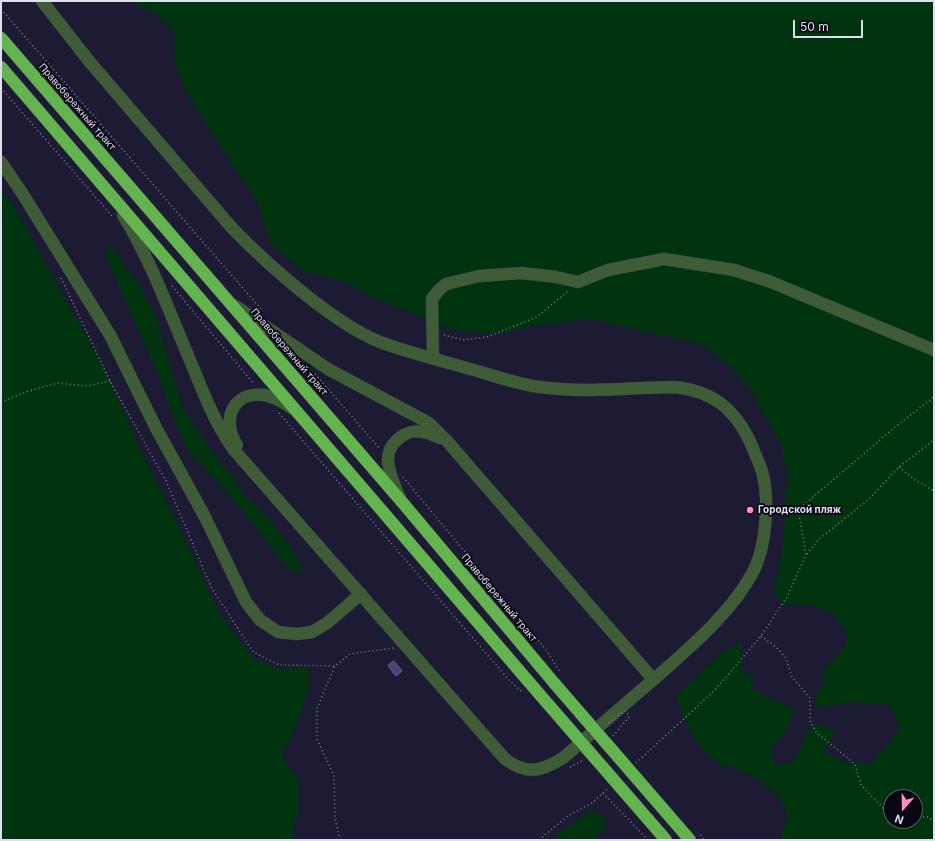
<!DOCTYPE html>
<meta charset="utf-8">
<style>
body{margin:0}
#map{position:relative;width:935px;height:841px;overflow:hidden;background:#1d1b33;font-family:Inter,sans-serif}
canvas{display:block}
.frame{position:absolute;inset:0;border:2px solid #dfdff0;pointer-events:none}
.north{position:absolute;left:883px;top:789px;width:40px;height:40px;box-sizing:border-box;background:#080711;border:1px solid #5e5d6a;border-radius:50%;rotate:200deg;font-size:11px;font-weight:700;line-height:16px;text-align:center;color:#dfdff0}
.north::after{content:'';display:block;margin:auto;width:14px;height:18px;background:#fd8ec0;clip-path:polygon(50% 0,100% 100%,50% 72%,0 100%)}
.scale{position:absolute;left:793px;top:20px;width:70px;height:18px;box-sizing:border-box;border:2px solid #dfdff0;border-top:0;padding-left:5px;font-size:12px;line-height:14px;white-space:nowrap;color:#dfdff0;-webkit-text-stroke:3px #080711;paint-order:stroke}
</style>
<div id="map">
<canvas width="935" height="841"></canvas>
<div class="frame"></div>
<div class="north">N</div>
<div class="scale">50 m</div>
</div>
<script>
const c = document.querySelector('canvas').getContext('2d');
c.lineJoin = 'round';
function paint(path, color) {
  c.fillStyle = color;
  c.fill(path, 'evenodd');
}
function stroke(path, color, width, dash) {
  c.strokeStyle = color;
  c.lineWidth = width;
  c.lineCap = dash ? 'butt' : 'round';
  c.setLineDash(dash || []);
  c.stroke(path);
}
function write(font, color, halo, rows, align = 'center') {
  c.font = font + ' Inter,sans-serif';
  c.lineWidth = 3.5;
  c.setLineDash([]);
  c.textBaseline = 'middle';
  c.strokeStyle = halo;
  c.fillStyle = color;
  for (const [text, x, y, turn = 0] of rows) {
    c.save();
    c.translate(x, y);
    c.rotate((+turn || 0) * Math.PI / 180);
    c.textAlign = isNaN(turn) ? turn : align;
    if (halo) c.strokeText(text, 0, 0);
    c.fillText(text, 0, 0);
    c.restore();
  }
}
const green = new Path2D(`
 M 128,1 L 934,1 L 934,840 L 781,840 L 782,832 L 788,817 C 785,810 782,800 777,795 C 766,783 749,774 735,768 C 731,765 725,767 721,764 C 697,750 683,722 676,696 L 723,652 L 742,641 L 742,676 L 752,672 L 753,690 L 795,710 L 788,728 L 771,749 L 775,766 L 792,762 L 804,742 L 810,727 L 824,725 L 835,735 L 823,749 L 843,763 L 870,764 L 887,747 L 901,726 L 889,705 L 845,702 L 830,707 L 814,706 L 816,692 L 825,683 L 824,670 L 846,645 L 848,636 L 833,613 L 813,605 L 782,603 L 774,594 L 781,561 L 785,521 L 785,493 L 789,477 L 780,443 L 754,396 L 733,368 L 699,343 L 590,319 L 533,326 L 498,334 L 455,330 L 372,297 L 346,282 L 302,271 L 270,243 L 257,200 L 233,166 L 188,95 L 175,63 L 175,33 L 157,15 ZM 891,797 L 915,797 L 915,821 L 891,821 Z
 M 1,189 L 12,203 L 103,367 L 142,453 L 182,534 L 220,615 L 255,660 L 283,670 L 309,666 L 308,692 L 299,720 L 281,757 L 297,776 L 299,807 L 293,829 L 294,840 L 1,840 Z
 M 108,246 L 113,247 L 131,276 L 142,287 L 145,298 L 154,311 L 182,407 L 212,452 L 233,478 L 242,493 L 265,515 L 287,542 L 303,569 L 300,573 L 290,569 L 282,562 L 244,512 L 187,449 L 178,430 L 158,374 L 109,263 L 107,252 Z
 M 593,810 L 605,818 L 603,831 L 590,840 L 551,840 L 561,831 Z`);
const building = new Path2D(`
 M 394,661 L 402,671 L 396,676 L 388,666 Z`);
const path = new Path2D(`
 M 1,9 L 261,309
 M 1,88 L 112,216
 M 61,278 L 110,381 L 167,483 L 211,587 L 253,652 L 279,665 L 335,666
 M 172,286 L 254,384
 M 444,335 L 463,340 L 487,337 L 537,317 L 568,291
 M 315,374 L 379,448
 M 1,402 L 29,391 L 58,383 L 87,386 L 110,381
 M 279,413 L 509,680 L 522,692
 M 899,467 L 915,480 L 934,491
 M 403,477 L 546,650 L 560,672
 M 777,510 L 798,510
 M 807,554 L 819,539 L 868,500 L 899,467 L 934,440
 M 761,636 L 776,647 L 786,658 L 792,677 L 810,698 L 810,721 L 816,732 L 855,764 L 861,785 L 883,808 L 891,812
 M 613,736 L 630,716
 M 636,763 L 714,691 L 761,636 L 787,597 L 806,555 L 798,510 L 895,427 L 934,397
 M 570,767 L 582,761
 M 603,793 L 648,840
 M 915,816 L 928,817 L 934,822
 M 340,840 L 335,818 L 334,776 L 317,739 L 317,708 L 335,666 L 350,654 L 394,648
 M 539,840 L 569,815 L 592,803 L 608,788`);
const minor = new Path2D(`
 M 42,1 L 89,61 L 232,228 C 268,265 333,323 380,342 C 409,353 440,360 470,369 C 493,375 516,384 540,387 C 583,393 629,388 673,387 C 711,390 735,408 751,444 C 755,454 760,464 763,475 C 769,501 766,546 754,570 C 732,613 688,649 652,681 C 622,706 593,732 563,758 C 540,772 527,775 505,759 L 234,450 C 215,423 204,395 192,365 C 170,314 152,262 123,215
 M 1,162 L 22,193 L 110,335 L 156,428 L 205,517 L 246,602 L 260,620 L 278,632 L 297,634 L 312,632 L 327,623 L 361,594
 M 234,305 L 328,369 L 429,423 L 447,441 L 653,679
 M 433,358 L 432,299 L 439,290 L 446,284 L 479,276 L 522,273 L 556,277 L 578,282 L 608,270 L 664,259 L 734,270 L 771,282 L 934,350
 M 237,445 C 221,421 232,391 264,395 C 275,397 284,402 293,409
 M 401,501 C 396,488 388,473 388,459 C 388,453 391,446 395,442 C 409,427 423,430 440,438`);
const highway = new Path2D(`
 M 1,38 L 402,502 L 555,684
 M 1,67 L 541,696`);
const pathBridge = new Path2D(`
 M 605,725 L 625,711 L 630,716
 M 700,835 L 704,840`);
const highwayBridge = new Path2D(`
 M 555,684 L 690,840
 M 541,696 L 666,840`);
const markers = [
 [750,510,4,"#fd8ec0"]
];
const streetNames = [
 ["Правобережный тракт",77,107,49],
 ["Правобережный тракт",289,352,49],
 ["Правобережный тракт",499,598,50]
];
const poiNames = [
 ["Городской пляж",758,510]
];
paint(green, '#00340f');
paint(building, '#48437f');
stroke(building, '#63627f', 1);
stroke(minor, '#38364d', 13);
stroke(highway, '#38364d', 13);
stroke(path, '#838297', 1.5, [1, 3]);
stroke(minor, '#3e5d36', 12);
stroke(highway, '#63b44f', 12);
stroke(highwayBridge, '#38364d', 13, []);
stroke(pathBridge, '#838297', 1.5, [1, 3]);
stroke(highwayBridge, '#63b44f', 12);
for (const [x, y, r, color] of markers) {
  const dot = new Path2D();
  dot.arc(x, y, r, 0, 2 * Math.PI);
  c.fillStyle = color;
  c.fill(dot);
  stroke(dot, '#080711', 1.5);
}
write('10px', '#dfdff0', '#080711', streetNames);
write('bold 10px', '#dfdff0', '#080711', poiNames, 'left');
</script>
